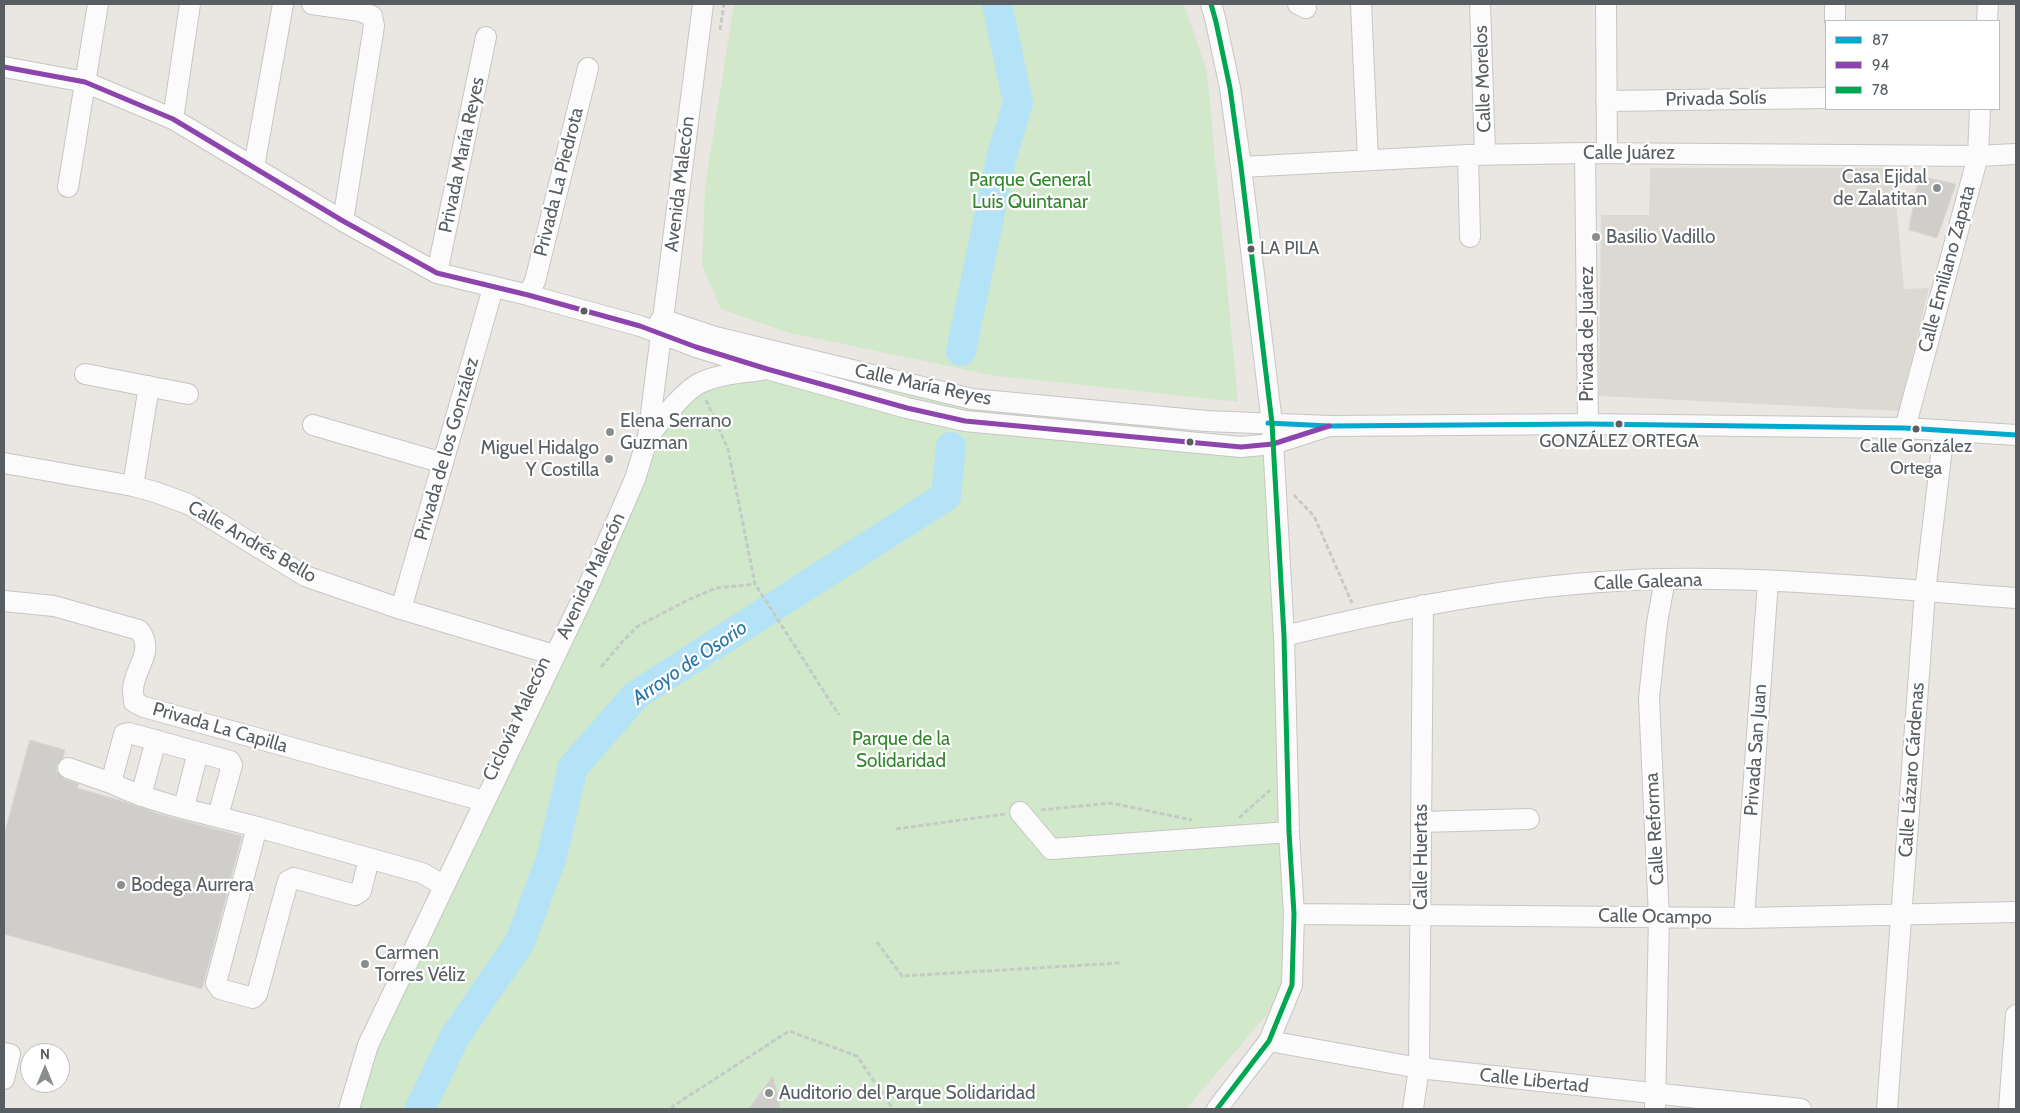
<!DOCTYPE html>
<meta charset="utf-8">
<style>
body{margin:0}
#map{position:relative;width:2020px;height:1113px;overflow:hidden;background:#eae7e2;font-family:Cabin,sans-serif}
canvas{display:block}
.frame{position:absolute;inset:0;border:5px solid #585e62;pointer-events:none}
.legend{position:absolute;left:1825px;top:20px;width:175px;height:90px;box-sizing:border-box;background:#fff;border:1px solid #bcbfc0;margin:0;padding:6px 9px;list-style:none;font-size:15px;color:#585e62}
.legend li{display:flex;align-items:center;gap:10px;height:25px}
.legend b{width:25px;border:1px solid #bcbfc0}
.north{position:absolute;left:20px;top:1043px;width:50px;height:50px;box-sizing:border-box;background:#fff;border:1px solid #bcbfc0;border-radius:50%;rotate:0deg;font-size:14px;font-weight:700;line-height:20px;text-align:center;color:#585e62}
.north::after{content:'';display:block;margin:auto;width:18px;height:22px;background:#8b8e8f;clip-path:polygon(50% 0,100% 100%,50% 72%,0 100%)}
</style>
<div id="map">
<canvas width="2020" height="1113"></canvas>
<div class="frame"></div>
<ul class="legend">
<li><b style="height:6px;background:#00a9ce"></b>87</li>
<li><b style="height:6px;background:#8e44ad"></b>94</li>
<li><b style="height:6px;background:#00a651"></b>78</li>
</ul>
<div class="north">N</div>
</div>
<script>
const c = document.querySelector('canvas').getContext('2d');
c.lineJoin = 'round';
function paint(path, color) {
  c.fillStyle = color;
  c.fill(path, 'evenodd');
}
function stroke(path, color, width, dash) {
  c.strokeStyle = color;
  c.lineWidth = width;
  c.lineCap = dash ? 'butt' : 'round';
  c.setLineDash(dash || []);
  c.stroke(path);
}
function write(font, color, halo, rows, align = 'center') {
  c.font = font + ' Cabin,sans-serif';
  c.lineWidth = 4.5;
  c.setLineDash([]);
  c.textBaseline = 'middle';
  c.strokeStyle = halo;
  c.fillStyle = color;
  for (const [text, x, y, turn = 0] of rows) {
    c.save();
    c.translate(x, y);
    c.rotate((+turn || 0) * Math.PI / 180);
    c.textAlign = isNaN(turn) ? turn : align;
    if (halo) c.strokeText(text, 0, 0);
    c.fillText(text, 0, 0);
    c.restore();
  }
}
const education = new Path2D(`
 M 1650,168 L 1893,168 L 1904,289 L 1929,288 L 1899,411 L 1599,396 L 1601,215 L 1649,215 Z`);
const green = new Path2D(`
 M 734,4 L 1184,4 L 1207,72 L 1238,402 L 990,375 L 786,332 L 721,309 L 702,266 L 705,187 Z
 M 755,366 L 1273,444 L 1292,985 L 1186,1109 L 353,1109 L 358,1078 L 648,437 L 698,384 Z`);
const river = new Path2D(`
 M 961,351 L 1002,155 L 1018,103 L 997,4
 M 420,1109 L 454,1038 L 520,942 L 551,859 L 573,767 L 636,695 L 946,496 L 951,447`);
const building = new Path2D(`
 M 1919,176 L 1956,184 L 1937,238 L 1909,230 Z
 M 30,740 L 65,750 L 63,758 L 57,764 L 56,771 L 64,779 L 79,784 L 77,788 L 122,801 L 162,815 L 242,836 L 202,989 L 4,934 L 4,835 Z
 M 773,1076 L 781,1109 L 749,1109 Z`);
const path = new Path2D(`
 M 720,30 L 724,4
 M 706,400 L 728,449 L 755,584 L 839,715
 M 1294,495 L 1314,516 L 1352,603
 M 601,667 L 622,642 L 638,626 L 688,600 L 716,588 L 755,584
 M 1041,810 L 1111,803 L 1192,820
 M 1239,818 L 1270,790
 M 896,829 L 1005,814
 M 877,942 L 902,976 L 1120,963
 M 672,1109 L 673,1106 L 789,1031 L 857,1056 L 893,1109`);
const minor = new Path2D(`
 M 312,4 L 360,11 L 372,16 L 374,26 L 343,221
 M 1211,4 L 1216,22 L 1230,88 L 1241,167 L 1272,423 L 1284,636 L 1289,832 L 1294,914 L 1292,985 L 1269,1041 L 1217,1109
 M 1298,4 L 1306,8
 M 1361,4 L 1368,160
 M 1480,4 L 1485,155
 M 1606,4 L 1607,153
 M 1835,4 L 1835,21
 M 1987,21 L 1988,4
 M 4,67 L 85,82 L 173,119 L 343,221 L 437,273 L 528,295 L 640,326 L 696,347 L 767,369 L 907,408 L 965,421 L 1241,447 L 1273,444 L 1329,426
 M 1606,101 L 1826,98
 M 173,119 L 190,4
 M 1585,153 L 1588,424
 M 1468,155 L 1470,237
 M 254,167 L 283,4
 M 1241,167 L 1468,155 L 1585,153 L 1978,156 L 2016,154
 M 68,187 L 98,4
 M 437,273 L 486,37
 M 528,295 L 535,281 L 588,68
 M 660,321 L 664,320 L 715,337 L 972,399 L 1206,421 L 1329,426 L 1588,424 L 1905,428 L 2016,435
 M 85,374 L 188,394
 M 313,425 L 443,463
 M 1905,428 L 1978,156 L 1980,109
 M 648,437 C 660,422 683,391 700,383 C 719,374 740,373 761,370
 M 4,463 L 133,486 L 155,492 L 188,504 L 305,576 L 401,609 L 554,655
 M 133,486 L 149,386
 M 4,601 L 54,606 L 139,630 C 156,652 134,667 133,690 C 133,694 134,698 134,702 L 144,707 L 484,801
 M 401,609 L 493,288
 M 1284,636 C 1409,606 1536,581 1665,579 C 1782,577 1900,590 2016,598
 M 68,768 L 111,783
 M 141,796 L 156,740
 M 184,807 L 198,752
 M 1020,812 L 1051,849 L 1289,832
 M 218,816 L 232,765 L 230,761 L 129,733 L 124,734 L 111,783 C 157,805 209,814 257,827
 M 1421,822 L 1529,819
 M 369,859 L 361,891 L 355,895 L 294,878 L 288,881 L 257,994 L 253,998 L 220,989 L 216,983 L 257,827 L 422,873 L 443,885
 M 1294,914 L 1744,918 L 2016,912
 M 1744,918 L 1768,581
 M 1269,1041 L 1419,1068 L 1801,1109
 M 4,1053 L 10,1054 L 4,1079
 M 349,1109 L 368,1045 L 587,589 L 635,479 L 648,437 L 703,4
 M 1413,1109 L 1419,1068 L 1423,605
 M 1655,1109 L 1659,917 L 1649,698 L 1657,623 L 1665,579
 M 1887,1109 L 1925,592 L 1944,431
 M 2009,1109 L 2016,1015`);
const bus1 = new Path2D(`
 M 1268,423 L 1329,426 L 1588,424 L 1905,428 L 2016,435`);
const bus2 = new Path2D(`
 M 4,67 L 85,82 L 173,119 L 343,221 L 437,273 L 528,295 L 640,326 L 696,347 L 767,369 L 907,408 L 965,421 L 1241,447 L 1273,444 L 1329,426`);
const bus3 = new Path2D(`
 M 1211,4 L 1216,22 L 1230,88 L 1241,167 L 1272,423 L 1284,636 L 1289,832 L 1294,914 L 1292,985 L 1269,1041 L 1217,1109`);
const markers = [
 [1937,188,5,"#8b8e8f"],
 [1596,237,5,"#8b8e8f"],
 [1251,249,4.5,"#585e62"],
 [584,311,4.5,"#585e62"],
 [1619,424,4.5,"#585e62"],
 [1916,429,4.5,"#585e62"],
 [610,432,5,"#8b8e8f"],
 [1190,442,4.5,"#585e62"],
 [609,459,5,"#8b8e8f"],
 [121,885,5,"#8b8e8f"],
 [365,964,5,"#8b8e8f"],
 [769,1093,5,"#8b8e8f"]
];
const busNames = [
 ["LA PILA",1260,249,"left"],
 ["GONZÁLEZ ORTEGA",1619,442],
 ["Calle González",1916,447],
 ["Ortega",1916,469]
];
const streetNames = [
 ["Calle Morelos",1483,79,-92],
 ["Privada Solís",1716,99,-1],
 ["Calle Juárez",1629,153],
 ["Privada María Reyes",462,155,-78],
 ["Privada La Piedrota",559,182,-76],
 ["Avenida Malecón",680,184,-83],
 ["Calle Emiliano Zapata",1947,269,-75],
 ["Privada de Juárez",1587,334,-90],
 ["Calle María Reyes",923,385,12],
 ["Privada de los González",447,449,-74],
 ["Calle Andrés Bello",252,542,30],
 ["Avenida Malecón",591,576,-65],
 ["Calle Galeana",1648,582,-2],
 ["Ciclovía Malecón",517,719,-65],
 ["Privada La Capilla",220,728,16],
 ["Privada San Juan",1756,750,-86],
 ["Calle Lázaro Cárdenas",1912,770,-86],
 ["Calle Reforma",1655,829,-93],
 ["Calle Huertas",1421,857,-90],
 ["Calle Ocampo",1655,917,1],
 ["Calle Libertad",1534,1081,6]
];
const poiNames = [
 ["Casa Ejidal",1927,177,"right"],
 ["de Zalatitan",1927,199,"right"],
 ["Basilio Vadillo",1606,237],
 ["Elena Serrano",620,421],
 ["Guzman",620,443],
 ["Miguel Hidalgo",599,448,"right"],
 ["Y Costilla",599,470,"right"],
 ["Bodega Aurrera",131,885],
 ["Carmen",375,953],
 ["Torres Véliz",375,975],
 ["Auditorio del Parque Solidaridad",779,1093]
];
const parkNames = [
 ["Parque General",1030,180],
 ["Luis Quintanar",1030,202],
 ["Parque de la",901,739],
 ["Solidaridad",901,761]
];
const waterNames = [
 ["Arroyo de Osorio",690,663,-34]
];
paint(education, '#dcd9d2');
paint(green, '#d2e8cb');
stroke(river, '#b4e2f6', 30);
paint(building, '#d0cecb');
stroke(building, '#d9d6d2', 1);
stroke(minor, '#c6c6c5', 22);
stroke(path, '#c4cbc7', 3, [5, 2.5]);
stroke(minor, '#fcfbfb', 20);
stroke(bus1, '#00a9ce', 5);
stroke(bus2, '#8e44ad', 5);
stroke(bus3, '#00a651', 5);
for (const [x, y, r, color] of markers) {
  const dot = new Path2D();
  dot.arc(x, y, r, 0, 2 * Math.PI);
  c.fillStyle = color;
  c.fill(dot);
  stroke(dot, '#fff', 2);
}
write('18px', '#585e62', '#fff', busNames);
write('19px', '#585e62', '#fff', streetNames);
write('19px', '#585e62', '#fff', poiNames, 'left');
write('19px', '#32862c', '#fff', parkNames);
write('italic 20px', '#2d77a8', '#fff', waterNames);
</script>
